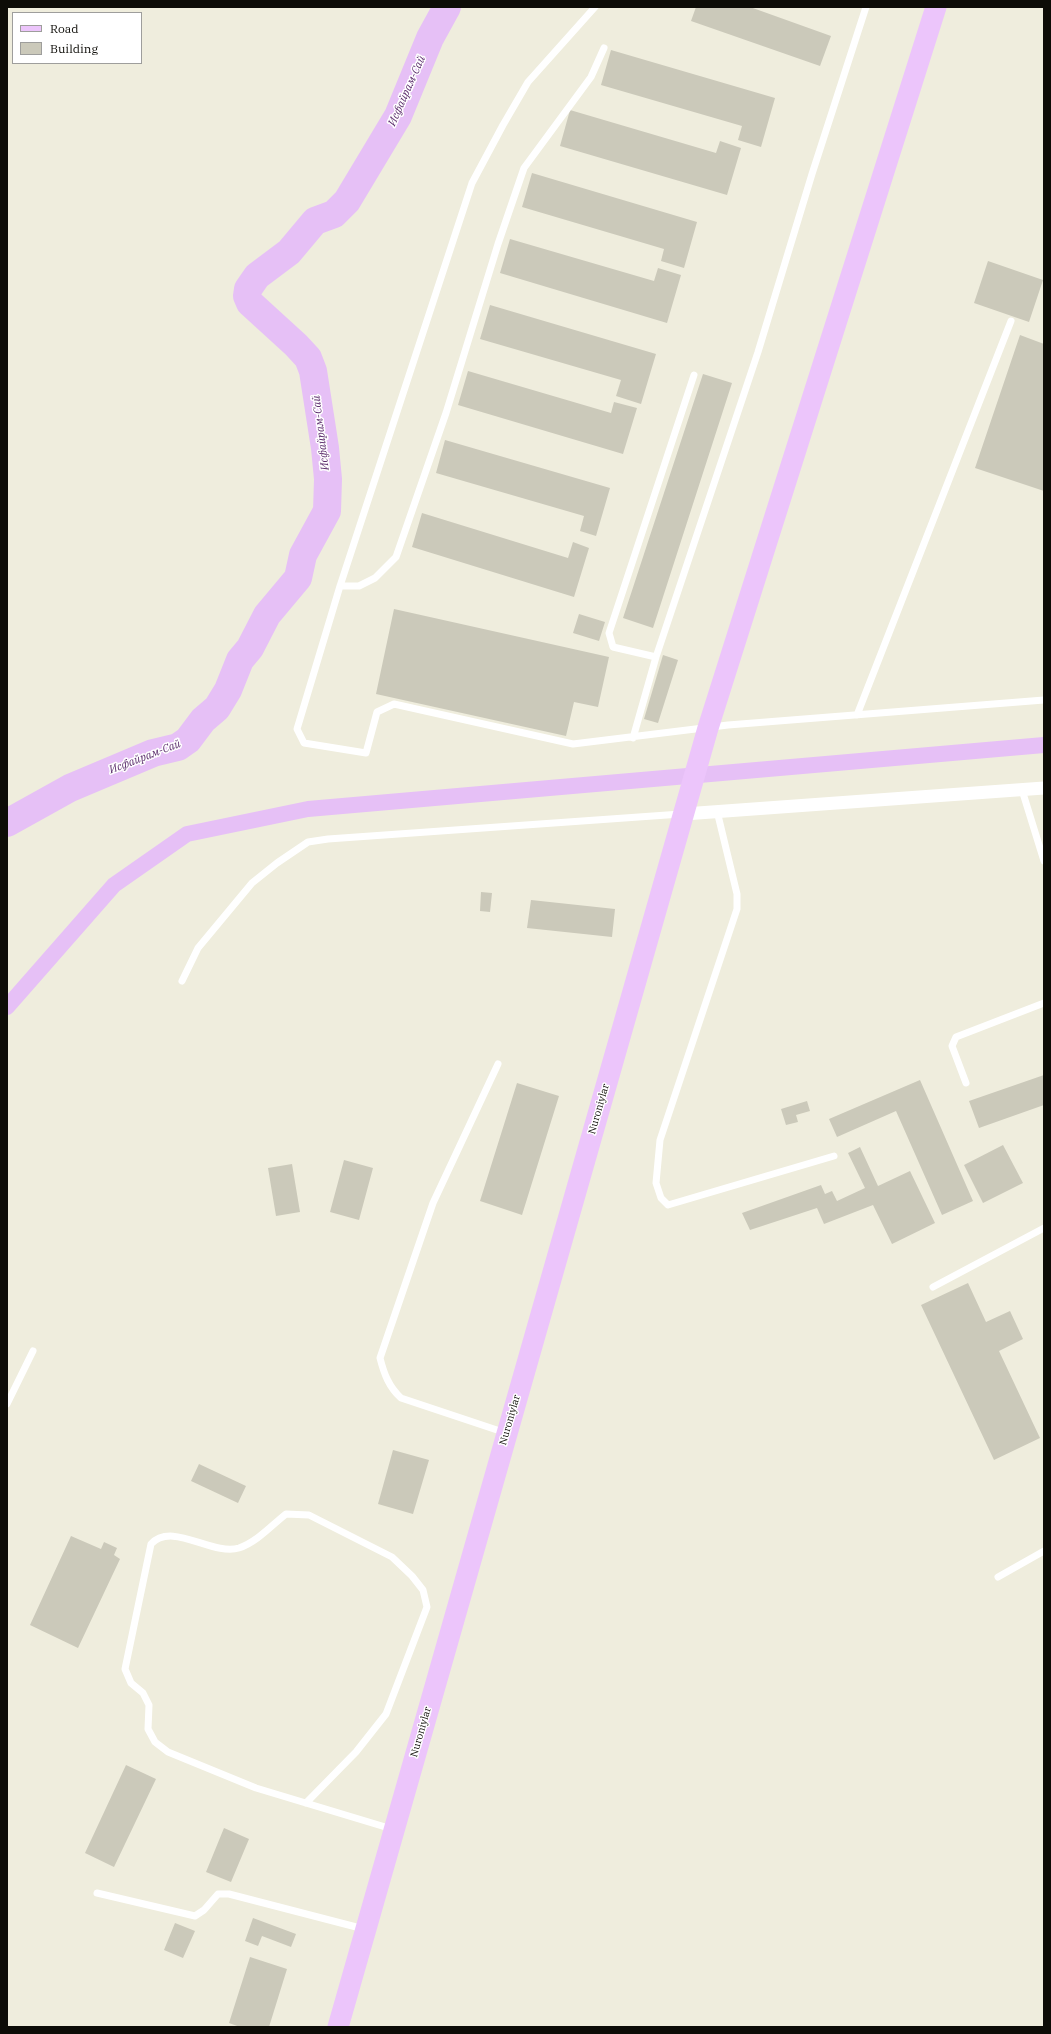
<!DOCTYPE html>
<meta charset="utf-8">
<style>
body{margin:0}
#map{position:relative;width:1051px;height:2034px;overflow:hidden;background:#efeddd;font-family:"IBM Plex Serif",serif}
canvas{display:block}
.frame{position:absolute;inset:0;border:8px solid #0d0c07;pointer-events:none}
.legend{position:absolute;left:12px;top:12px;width:130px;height:52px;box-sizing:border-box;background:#fff;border:1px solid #9e9e9c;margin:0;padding:5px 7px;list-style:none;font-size:12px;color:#0d0c07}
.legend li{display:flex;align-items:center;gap:8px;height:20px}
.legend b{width:20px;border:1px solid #9e9e9c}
</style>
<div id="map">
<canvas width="1051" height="2034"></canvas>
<div class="frame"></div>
<ul class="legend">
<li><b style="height:5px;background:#ecc5fb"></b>Road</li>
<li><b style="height:11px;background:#cbc9ba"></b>Building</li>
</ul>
</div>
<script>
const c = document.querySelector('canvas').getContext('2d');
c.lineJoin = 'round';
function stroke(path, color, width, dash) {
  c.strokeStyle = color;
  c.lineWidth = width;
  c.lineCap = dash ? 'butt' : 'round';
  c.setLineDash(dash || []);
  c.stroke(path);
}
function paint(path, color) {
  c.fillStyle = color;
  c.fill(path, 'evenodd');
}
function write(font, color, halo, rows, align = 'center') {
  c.font = font + ' "IBM Plex Serif",serif';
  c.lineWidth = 3;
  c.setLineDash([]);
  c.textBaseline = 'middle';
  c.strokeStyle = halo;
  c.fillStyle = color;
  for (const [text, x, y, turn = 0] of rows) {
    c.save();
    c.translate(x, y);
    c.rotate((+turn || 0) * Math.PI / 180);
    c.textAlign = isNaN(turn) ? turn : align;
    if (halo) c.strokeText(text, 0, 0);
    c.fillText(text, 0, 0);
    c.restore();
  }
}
const canal = new Path2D(`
 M 7,1007 L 114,885 L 187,834 L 308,809 L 1044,745`);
const river = new Path2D(`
 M 7,823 L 70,788 L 153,753 L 178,747 L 188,740 L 203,720 L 217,708 L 228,690 L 240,660 L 250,648 L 267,615 L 298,578 L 303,555 L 327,511 L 328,479 L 325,448 L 313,371 L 308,358 L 296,345 L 250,303 L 247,296 L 248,289 L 257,276 L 289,252 L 315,221 L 334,214 L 347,201 L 398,116 L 430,38 L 447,7`);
const building = new Path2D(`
 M 696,7 L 750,7 L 831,36 L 820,66 L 691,21 Z
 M 611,50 L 775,98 L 761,147 L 738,140 L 742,126 L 601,85 Z
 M 570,110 L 716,153 L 720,141 L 741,148 L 727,195 L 560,146 Z
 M 532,173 L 697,222 L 684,268 L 661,261 L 664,249 L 522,207 Z
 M 510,239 L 654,281 L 658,268 L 681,275 L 667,323 L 500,273 Z
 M 988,261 L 1043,280 L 1029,322 L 974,303 Z
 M 490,305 L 656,354 L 641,404 L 616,396 L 621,380 L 480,339 Z
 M 1020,335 L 1044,344 L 1044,491 L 975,468 Z
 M 468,371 L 611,413 L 614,402 L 637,408 L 623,454 L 458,405 Z
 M 703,374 L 732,383 L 653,628 L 623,618 Z
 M 445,440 L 610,488 L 596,536 L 580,531 L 584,516 L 436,473 Z
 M 422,513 L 568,558 L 573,542 L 589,548 L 574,597 L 412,547 Z
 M 394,609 L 609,657 L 598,707 L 574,702 L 566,736 L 376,694 Z
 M 579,614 L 605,622 L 599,641 L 573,633 Z
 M 663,655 L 678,660 L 658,723 L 644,719 Z
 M 481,892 L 492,893 L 490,912 L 480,911 Z
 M 531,900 L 615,909 L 612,937 L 527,928 Z
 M 1044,1075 L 1044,1105 L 979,1128 L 969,1101 Z
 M 920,1080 L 973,1201 L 942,1215 L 896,1111 L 837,1137 L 829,1119 Z
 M 517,1083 L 559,1096 L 522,1215 L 480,1201 Z
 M 807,1101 L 810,1111 L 796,1115 L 798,1122 L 786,1125 L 781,1109 Z
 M 1003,1145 L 1023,1183 L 983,1203 L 964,1165 Z
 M 860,1147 L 878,1186 L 910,1171 L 935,1223 L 892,1244 L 873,1205 L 824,1224 L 817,1208 L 750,1230 L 742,1213 L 821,1185 L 825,1194 L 832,1191 L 837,1201 L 865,1188 L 848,1153 Z
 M 344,1160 L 373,1168 L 359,1220 L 330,1212 Z
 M 292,1164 L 300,1212 L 276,1216 L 268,1168 Z
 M 968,1283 L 986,1322 L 1010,1311 L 1023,1339 L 999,1351 L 1040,1438 L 994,1460 L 921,1305 Z
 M 393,1450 L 429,1460 L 413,1514 L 378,1504 Z
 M 199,1464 L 246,1486 L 238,1503 L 191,1481 Z
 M 71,1536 L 101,1549 L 104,1542 L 117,1548 L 114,1555 L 120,1559 L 78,1648 L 30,1625 Z
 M 126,1765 L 156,1779 L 114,1867 L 85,1853 Z
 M 224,1828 L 249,1839 L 231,1882 L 206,1872 Z
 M 253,1918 L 296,1934 L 291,1947 L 262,1936 L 258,1946 L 245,1941 Z
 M 175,1923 L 195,1931 L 183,1958 L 164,1950 Z
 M 250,1957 L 287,1969 L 269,2027 L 240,2027 L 229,2023 Z`);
const lane = new Path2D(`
 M 595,7 L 528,82 L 503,125 L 472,183 L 340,586 L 297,729 L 304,743 L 366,753 L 377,712 L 394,704 L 573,744 L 728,725 L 1044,700
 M 340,586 L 359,586 L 375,578 L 396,557 L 446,413 L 498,244 L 524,168 L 591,77 L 604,48
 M 656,657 L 613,647 L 609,633 L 694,375
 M 857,715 L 1011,321
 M 633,738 L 656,657 L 758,352 L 812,174 L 866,7
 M 1022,790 L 1044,861
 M 717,811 L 737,894 L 737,909 L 660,1140 L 656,1183 L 661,1198 L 668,1205 L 834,1156
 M 182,981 L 198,948 L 252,883 L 277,863 L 308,842 L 328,839 L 681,814
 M 498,1064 L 433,1203 L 380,1358 C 384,1374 389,1387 401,1398 L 506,1433
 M 966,1083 L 952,1046 L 956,1037 L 1044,1003
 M 933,1287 L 1044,1228
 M 7,1404 L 33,1351
 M 998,1577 L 1044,1551
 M 306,1803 L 356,1752 L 386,1714 L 427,1607 L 423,1590 L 412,1576 L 392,1557 L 309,1515 L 286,1514 C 272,1525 257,1542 239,1548 C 212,1556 172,1521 151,1544 L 125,1669 L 131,1683 L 143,1693 L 149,1705 L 148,1729 L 155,1742 L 168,1752 L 256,1788 L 392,1829
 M 97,1893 L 195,1916 L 204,1910 L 218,1894 L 229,1894 L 364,1929`);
const street = new Path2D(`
 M 684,814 L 1044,788`);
const primary = new Path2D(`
 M 338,2027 L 708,728 L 936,7`);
const streetNames = [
 ["Nuroniylar",599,1109,-74],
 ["Nuroniylar",510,1420,-74],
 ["Nuroniylar",421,1732,-74]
];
const waterNames = [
 ["Исфайрам-Сай",407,91,-66],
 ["Исфайрам-Сай",321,433,-97],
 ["Исфайрам-Сай",145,757,-21]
];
stroke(canal, '#e6c0f6', 16);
stroke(river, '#e6c0f6', 28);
paint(building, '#cbc9ba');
stroke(lane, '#fff', 7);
stroke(street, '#fff', 13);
stroke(primary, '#ecc5fb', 21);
write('10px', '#0d0c07', '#fff', streetNames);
write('italic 11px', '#5b2d6c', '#fff', waterNames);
</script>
